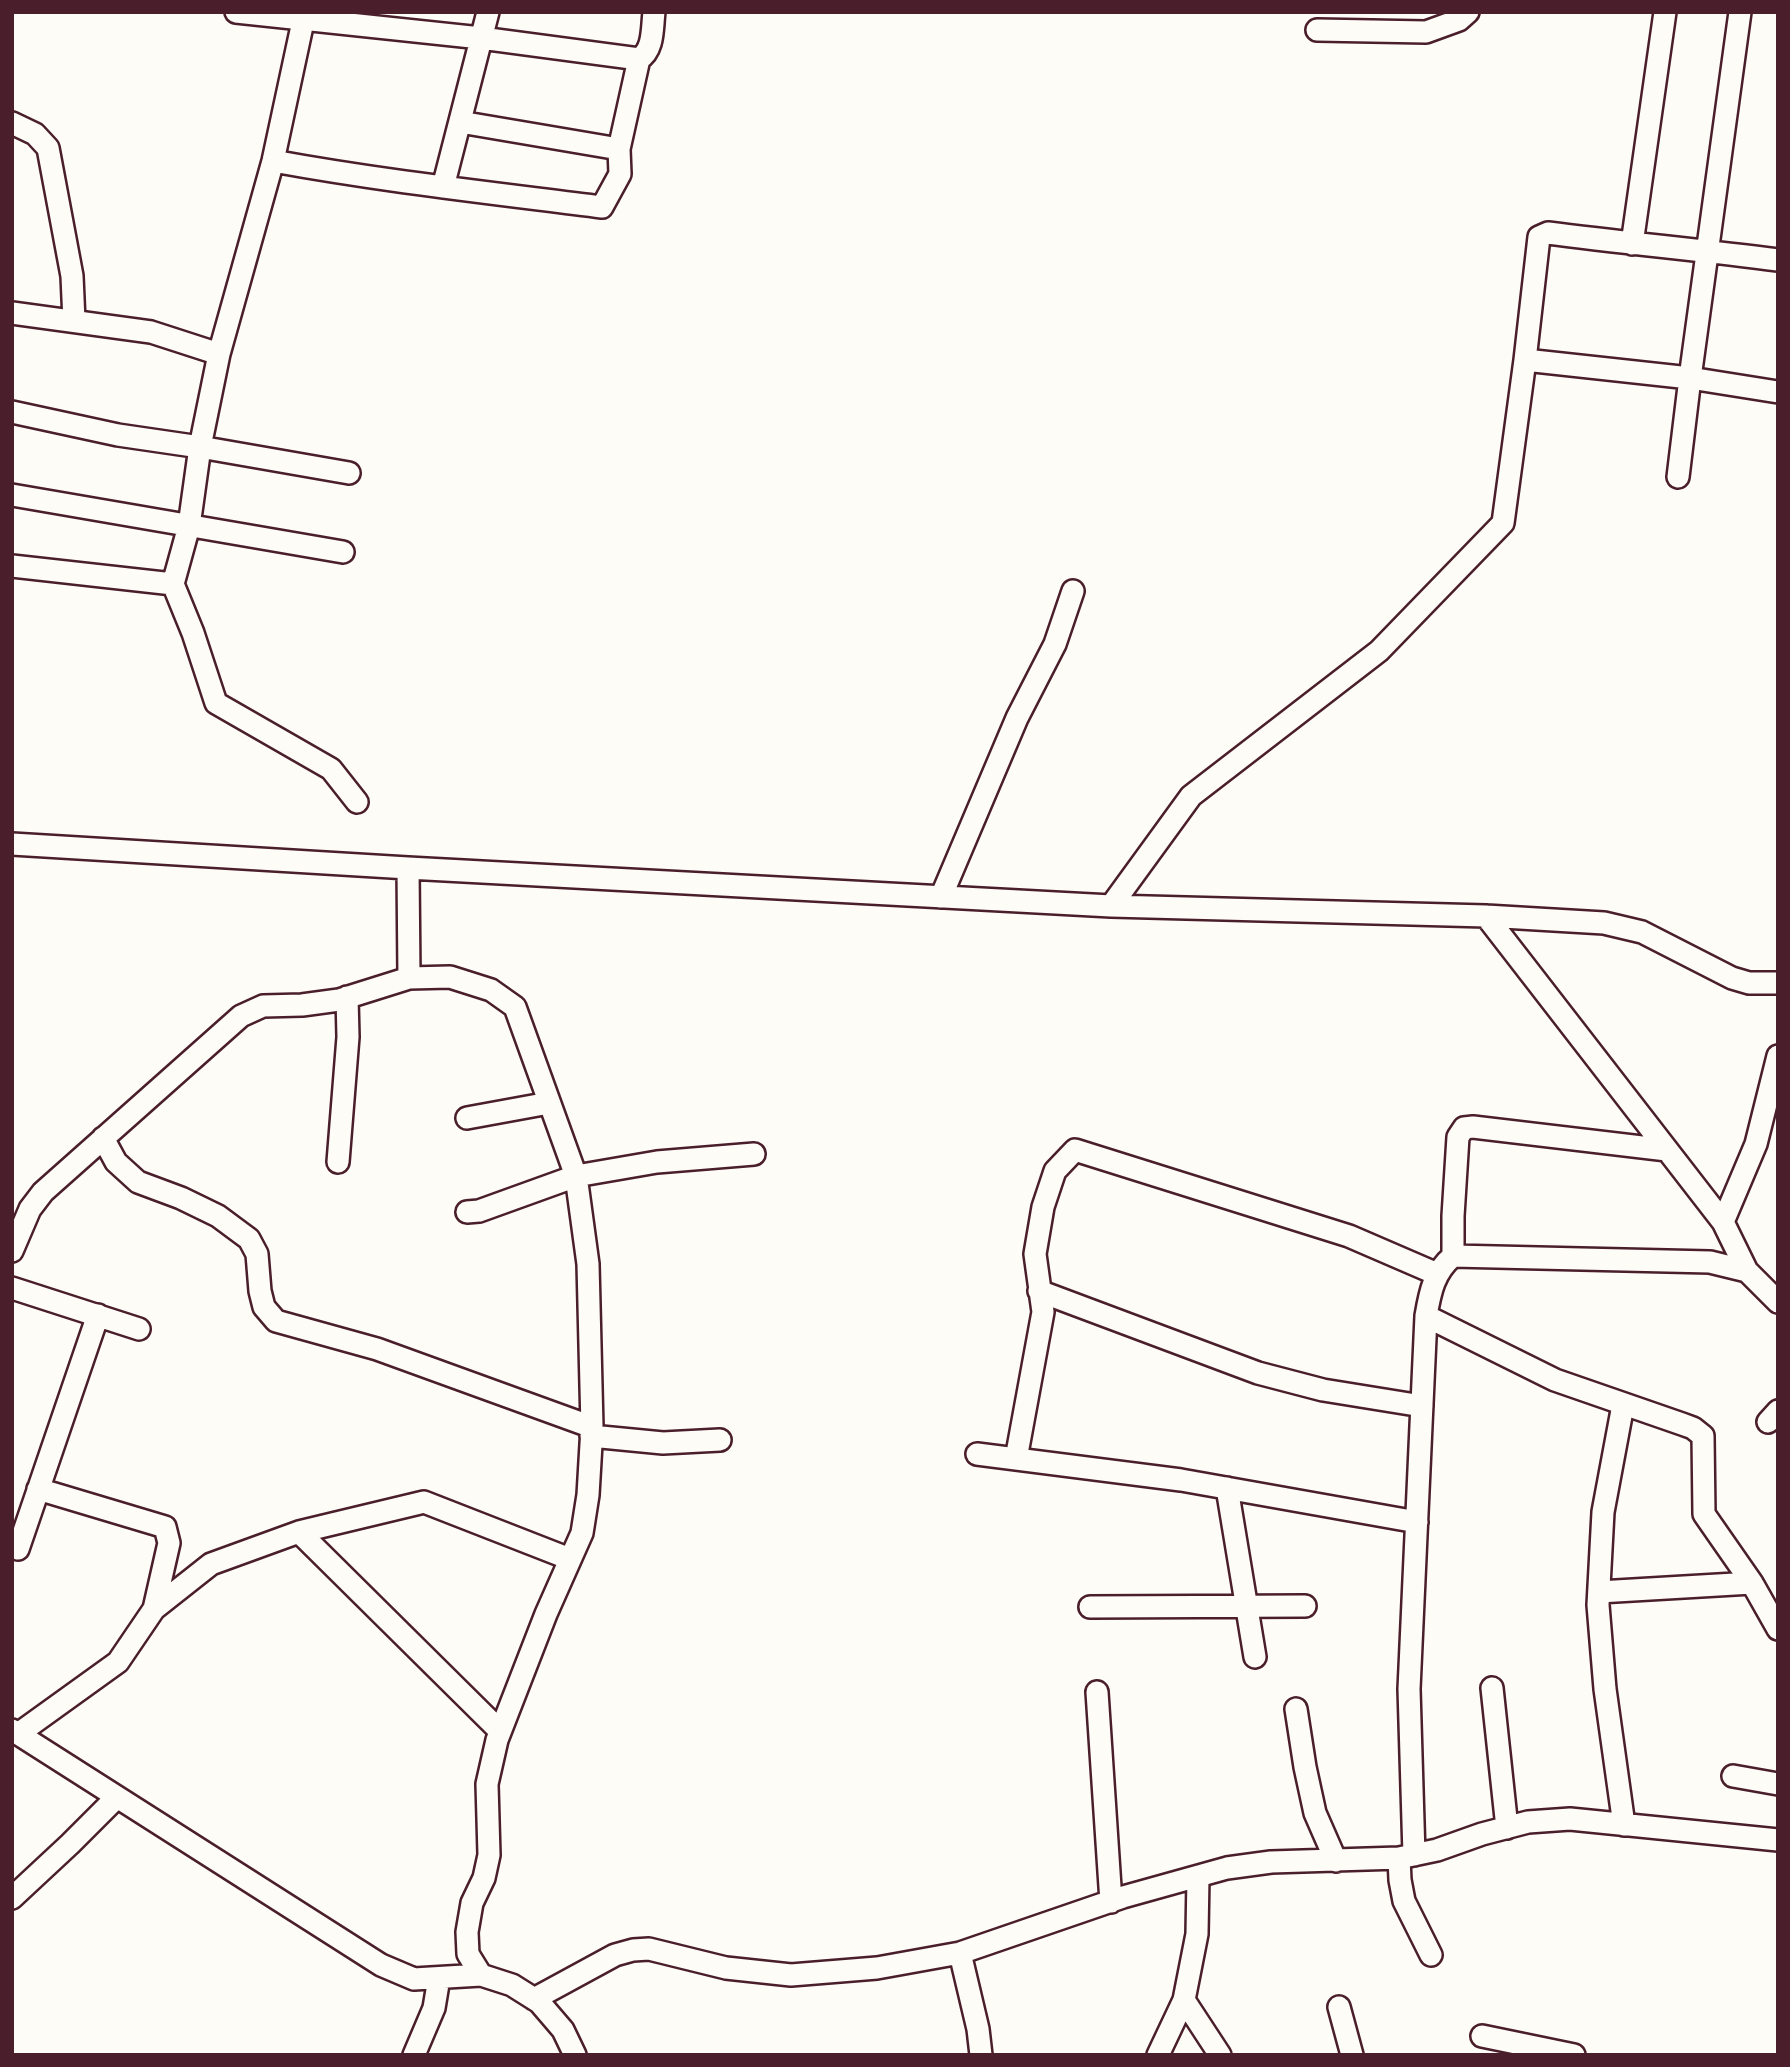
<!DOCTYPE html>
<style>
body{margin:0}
#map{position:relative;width:1790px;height:2067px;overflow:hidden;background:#fdfcf7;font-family:Pangolin,sans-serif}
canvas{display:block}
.frame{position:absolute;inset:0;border:14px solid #4a1f2b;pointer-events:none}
</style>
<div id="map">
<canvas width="1790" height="2067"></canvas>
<div class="frame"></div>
</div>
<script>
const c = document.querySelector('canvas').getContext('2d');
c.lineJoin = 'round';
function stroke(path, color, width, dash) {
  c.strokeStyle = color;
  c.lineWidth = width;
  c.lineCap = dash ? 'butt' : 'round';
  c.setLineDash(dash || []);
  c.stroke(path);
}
const minor = new Path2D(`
 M 236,12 L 481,38 L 639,59 C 654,50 652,28 654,12
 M 1317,30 L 1426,32 L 1459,20 L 1468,12
 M 460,122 L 619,149
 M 12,123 L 35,134 L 48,148 L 72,276 L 74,321
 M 273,161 C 382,181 492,193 602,207 L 620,174 L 619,149 L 639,59
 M 443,187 L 488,12
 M 1632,244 L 1665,12
 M 12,313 L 151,332 L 219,354 L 273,161 L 305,12
 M 219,354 L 200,447 L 189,526 L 173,584 L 193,633 L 216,703 L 331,769 L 357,802
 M 1525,360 L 1690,378 L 1778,392
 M 12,412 L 118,435 L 200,447 L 349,473
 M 1678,477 L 1690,378 L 1740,12
 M 12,495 L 343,552
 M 12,566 L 173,584
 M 12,844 L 408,868 L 1111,906 L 1486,916 L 1604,923 L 1642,932 L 1732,978 L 1749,983 L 1778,983
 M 408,868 L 409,978
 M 941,897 L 1017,718 L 1055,644 L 1073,591
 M 1111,906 L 1191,796 L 1379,651 L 1503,523 L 1525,360 L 1539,237 L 1548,233 C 1625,243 1701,250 1778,260
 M 1486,916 L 1723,1222 L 1747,1271 L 1778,1302
 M 467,1118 L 549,1103
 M 103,1138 L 116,1162 L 138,1182 L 181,1198 L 218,1216 L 249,1239 L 257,1254 L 260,1291 L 264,1307 L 276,1321 L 377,1349 L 592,1427
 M 338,1162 L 348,1037 L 347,997
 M 467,1212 L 479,1211 L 576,1176 L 657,1162 L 754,1154
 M 1723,1222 L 1756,1144 L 1778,1056
 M 12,1251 L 30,1209 L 43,1192 L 241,1016 L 263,1006 L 302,1005 L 339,1000 L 409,978 L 450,977 L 491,990 L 515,1007 L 576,1176 L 588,1264 L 592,1427 L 588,1495 L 582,1533 L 546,1614 L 497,1740 L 487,1784 L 489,1855 L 484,1878 L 472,1903 L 467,1932 L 468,1954 L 481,1975
 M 1453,1256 L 1453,1216 L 1458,1137 L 1464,1128 L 1473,1127 L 1667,1150
 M 12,1288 L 139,1329
 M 1039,1291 L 1258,1373 L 1323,1390 L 1422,1406
 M 1426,1316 L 1555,1380 L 1682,1424 L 1693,1428 L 1703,1436 L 1704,1514 L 1752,1583 L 1778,1629
 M 1623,1405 L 1603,1512 L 1598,1605 L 1605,1689 L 1624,1825
 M 1768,1422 L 1778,1411
 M 591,1436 L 663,1443 L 720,1440
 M 977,1454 L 1181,1480 L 1417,1522
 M 1016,1459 L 1043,1312 L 1035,1254 L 1043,1207 L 1055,1171 L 1075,1150 L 1349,1236 L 1437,1274
 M 1227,1488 L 1255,1657
 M 299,1532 L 500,1731
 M 18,1549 L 98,1315
 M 1599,1592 L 1752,1583
 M 1090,1607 L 1305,1606
 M 154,1609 L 211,1564 L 299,1532 L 424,1502 L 570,1559
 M 1492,1688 L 1507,1828
 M 1097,1692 L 1111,1902
 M 1296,1709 L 1305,1767 L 1315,1813 L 1336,1861
 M 12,1730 L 381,1965 L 414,1979 L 481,1975 L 512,1985 L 539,2002 L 563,2030 L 575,2055
 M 18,1734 L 118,1662 L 154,1609 L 169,1543 L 165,1527 L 38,1489
 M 1733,1776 L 1778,1784
 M 1414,1855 L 1409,1689 L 1426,1316 C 1430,1292 1434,1272 1453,1256 L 1710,1262 L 1747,1271
 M 1399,1858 L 1400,1880 L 1404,1901 L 1431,1955
 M 12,1898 L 70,1844 L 117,1797
 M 960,1953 L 978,2029 L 981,2055
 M 534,1999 L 615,1955 L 633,1950 L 649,1949 L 726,1968 L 791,1975 L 877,1968 L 960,1953 L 1123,1897 L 1227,1868 L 1271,1862 L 1399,1858 L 1437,1850 L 1482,1834 L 1528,1822 L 1570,1819 L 1778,1840
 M 1184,2000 L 1220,2055
 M 1339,2007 L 1352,2055
 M 1482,2036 L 1574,2055
 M 414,2055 L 434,2008 L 439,1978
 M 1158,2055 L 1184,2000 L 1197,1934 L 1198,1877`);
stroke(minor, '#4a1f2b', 26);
stroke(minor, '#fdfcf7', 21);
</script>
